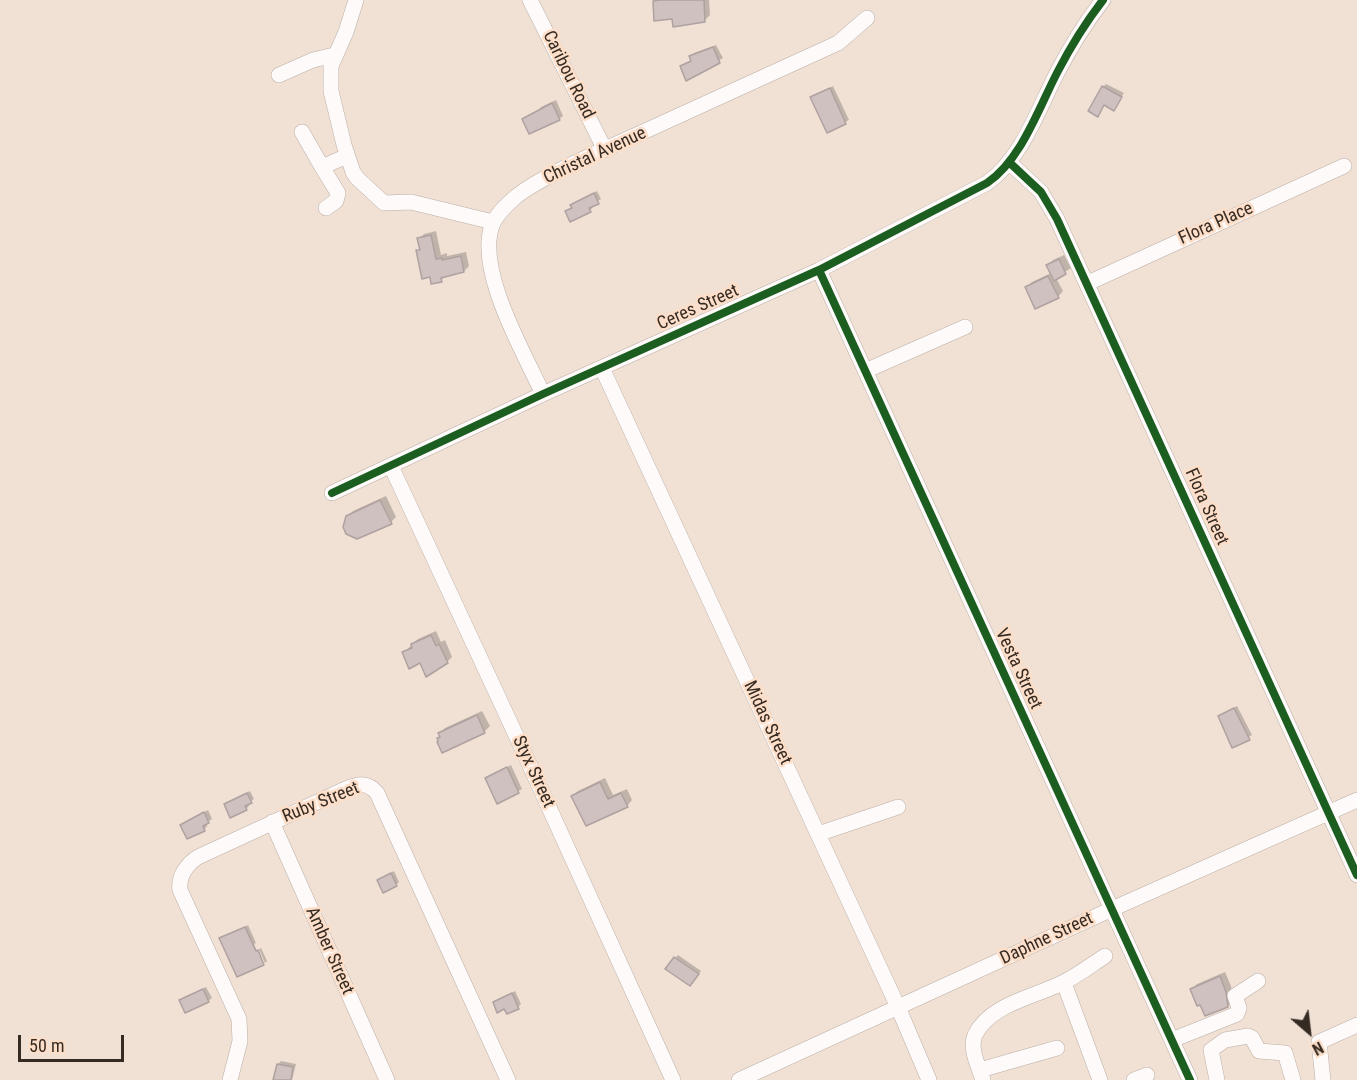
<!DOCTYPE html>
<style>
body{margin:0}
#map{position:relative;width:1357px;height:1080px;overflow:hidden;background:#f1e1d5;font-family:"Roboto Condensed",sans-serif}
canvas{display:block}
.north{position:absolute;left:1279px;top:1002px;width:60px;height:60px;-webkit-text-stroke:4px #fddfc9;paint-order:stroke;rotate:152deg;font-size:16px;font-weight:700;line-height:24px;text-align:center;color:#362b23}
.north::after{content:'';display:block;margin:auto;width:21px;height:27px;background:#362b23;clip-path:polygon(50% 0,100% 100%,50% 72%,0 100%)}
.scale{position:absolute;left:18px;top:1035px;width:106px;height:27px;box-sizing:border-box;border:3px solid #362b23;border-top:0;padding-left:8px;font-size:18px;line-height:21px;white-space:nowrap;color:#362b23;-webkit-text-stroke:4px #fddfc9;paint-order:stroke}
</style>
<div id="map">
<canvas width="1357" height="1080"></canvas>
<div class="north">N</div>
<div class="scale">50 m</div>
</div>
<script>
const c = document.querySelector('canvas').getContext('2d');
c.lineJoin = 'round';
function paint(path, color) {
  c.fillStyle = color;
  c.fill(path, 'evenodd');
}
function stroke(path, color, width, dash) {
  c.strokeStyle = color;
  c.lineWidth = width;
  c.lineCap = dash ? 'butt' : 'round';
  c.setLineDash(dash || []);
  c.stroke(path);
}
function write(font, color, halo, rows, align = 'center') {
  c.font = font + ' "Roboto Condensed",sans-serif';
  c.lineWidth = 5;
  c.setLineDash([]);
  c.textBaseline = 'middle';
  c.strokeStyle = halo;
  c.fillStyle = color;
  for (const [text, x, y, turn = 0] of rows) {
    c.save();
    c.translate(x, y);
    c.rotate((+turn || 0) * Math.PI / 180);
    c.textAlign = isNaN(turn) ? turn : align;
    if (halo) c.strokeText(text, 0, 0);
    c.fillText(text, 0, 0);
    c.restore();
  }
}
const shadow = new Path2D(`
 M 655,0 L 709,0 L 710,15 L 705,20 L 674,18 L 654,1 Z
 M 716,45 L 723,58 L 687,79 L 682,67 L 692,60 L 691,56 L 694,53 Z
 M 1106,84 L 1124,93 L 1114,109 L 1105,104 L 1098,115 L 1103,87 Z
 M 833,86 L 849,120 L 828,131 L 812,97 Z
 M 556,100 L 563,116 L 559,119 L 524,119 L 538,111 L 541,107 Z
 M 597,191 L 601,199 L 592,205 L 593,207 L 590,211 L 567,212 L 573,207 L 572,205 L 575,202 Z
 M 436,231 L 441,255 L 447,253 L 447,256 L 466,252 L 469,266 L 464,271 L 447,275 L 441,280 L 418,251 L 421,248 L 419,239 L 424,234 Z
 M 1064,255 L 1071,268 L 1056,278 L 1063,291 L 1058,297 L 1026,288 L 1032,282 L 1051,273 L 1048,266 L 1053,260 Z
 M 386,496 L 396,517 L 391,522 L 347,517 L 353,511 Z
 M 436,631 L 441,642 L 445,640 L 452,657 L 447,662 L 420,661 L 403,653 L 418,639 Z
 M 1237,706 L 1252,735 L 1233,746 L 1220,716 Z
 M 482,711 L 490,726 L 485,731 L 442,751 L 439,734 L 445,728 Z
 M 511,765 L 522,789 L 498,802 L 487,778 Z
 M 605,778 L 613,795 L 627,789 L 632,800 L 627,806 L 572,796 L 578,791 Z
 M 250,791 L 254,799 L 248,803 L 249,806 L 246,809 L 226,804 Z
 M 208,810 L 212,819 L 206,823 L 207,826 L 204,830 L 182,825 Z
 M 394,871 L 399,882 L 396,885 L 378,880 Z
 M 248,925 L 256,943 L 254,944 L 262,965 L 221,939 Z
 M 261,948 L 267,961 L 265,963 L 259,949 Z
 M 678,955 L 701,971 L 693,981 L 675,958 Z
 M 1225,972 L 1231,986 L 1233,1000 L 1228,1006 L 1192,989 L 1197,984 Z
 M 206,987 L 212,998 L 208,1001 L 180,1000 Z
 M 515,991 L 521,1004 L 518,1007 L 505,1007 L 495,1003 Z
 M 281,1061 L 296,1064 L 292,1080 L 275,1080 L 278,1064 Z`);
const building = new Path2D(`
 M 660,0 L 704,0 L 705,22 L 673,27 L 672,19 L 654,21 L 653,1 Z
 M 713,47 L 720,63 L 686,81 L 680,66 L 691,61 L 689,56 Z
 M 1102,86 L 1122,97 L 1114,111 L 1104,105 L 1098,117 L 1088,111 Z
 M 830,88 L 846,124 L 827,133 L 810,97 Z
 M 552,103 L 560,120 L 529,134 L 522,119 Z
 M 594,193 L 599,204 L 589,208 L 591,212 L 570,222 L 565,211 L 572,208 L 570,205 Z
 M 431,235 L 436,259 L 442,258 L 442,260 L 461,256 L 464,272 L 441,278 L 442,282 L 431,284 L 430,277 L 422,279 L 416,250 L 420,250 L 417,238 Z
 M 1059,259 L 1066,274 L 1054,281 L 1046,265 Z
 M 1048,276 L 1059,298 L 1035,309 L 1025,287 Z
 M 380,500 L 392,524 L 357,539 L 346,534 L 343,527 L 346,516 Z
 M 431,635 L 436,646 L 439,644 L 448,663 L 426,677 L 420,663 L 409,669 L 402,652 L 412,648 L 411,644 Z
 M 1234,708 L 1250,740 L 1232,748 L 1218,716 Z
 M 477,715 L 485,733 L 442,753 L 437,742 L 438,741 L 437,738 L 440,737 L 438,733 Z
 M 507,767 L 519,793 L 497,804 L 485,778 Z
 M 600,782 L 608,799 L 621,793 L 628,807 L 586,826 L 571,796 Z
 M 247,793 L 252,803 L 245,806 L 247,810 L 230,818 L 224,804 Z
 M 204,812 L 209,823 L 203,826 L 205,831 L 187,839 L 180,825 Z
 M 391,873 L 397,886 L 383,893 L 377,880 Z
 M 245,927 L 256,951 L 258,950 L 264,965 L 237,977 L 219,938 Z
 M 674,957 L 699,974 L 690,986 L 665,969 Z
 M 1220,976 L 1226,992 L 1228,1007 L 1205,1016 L 1200,1005 L 1197,1006 L 1190,989 Z
 M 203,989 L 209,1002 L 185,1013 L 179,1000 Z
 M 512,993 L 519,1009 L 507,1014 L 504,1009 L 497,1013 L 493,1002 Z
 M 277,1064 L 293,1067 L 291,1080 L 273,1080 Z`);
const minor = new Path2D(`
 M 356,0 L 346,32 L 331,66 L 331,91 L 344,145 L 353,172 L 357,178 L 384,203 L 411,202 L 493,222
 M 530,0 L 605,150
 M 279,75 L 313,60 L 334,55
 M 302,132 L 322,167
 M 1010,163 L 1041,192 L 1057,219 L 1357,875
 M 326,208 L 336,201 L 338,193 L 322,167 L 347,156
 M 819,270 L 1190,1080
 M 1088,283 L 1344,166
 M 602,368 L 898,1007 L 929,1080
 M 865,371 L 965,327
 M 543,394 C 524,353 474,267 493,223 C 499,211 514,197 525,190 C 561,167 604,150 643,132 C 708,103 773,73 838,43 L 867,18
 M 391,466 L 527,759 L 673,1080
 M 332,493 L 543,394 L 819,270 L 987,183 C 1022,159 1039,107 1058,71 C 1071,46 1086,22 1103,0
 M 272,822 L 387,1080
 M 818,834 L 898,807
 M 1064,983 L 1100,1080
 M 1172,1040 L 1237,1014 L 1239,1008 L 1235,996 L 1258,981
 M 980,1070 L 1057,1048
 M 230,1080 L 240,1041 L 239,1019 L 180,890 C 178,876 187,864 198,857 L 341,791 C 355,785 366,780 377,793 L 508,1080
 M 739,1080 L 1112,909 L 1357,800
 M 983,1080 C 979,1067 969,1049 975,1035 C 990,1004 1034,997 1062,983 C 1077,976 1091,965 1105,956
 M 1134,1080 L 1147,1075
 M 1217,1080 L 1211,1050 L 1225,1040 L 1248,1036 L 1252,1038 L 1259,1051 L 1285,1053 L 1293,1080
 M 1323,1080 L 1319,1042 L 1357,1025`);
const cycleway = new Path2D(`
 M 1010,163 L 1041,192 L 1057,219 L 1357,875
 M 819,270 L 1190,1080
 M 332,493 L 543,394 L 819,270 L 987,183 C 1022,159 1039,107 1058,71 C 1071,46 1086,22 1103,0`);
const streetNames = [
 ["Caribou Road",568,75,64],
 ["Christal Avenue",595,156,-25],
 ["Flora Place",1216,224,-24],
 ["Ceres Street",698,308,-24],
 ["Flora Street",1206,507,66],
 ["Vesta Street",1018,669,65],
 ["Midas Street",767,723,65],
 ["Styx Street",533,772,65],
 ["Ruby Street",321,803,-22],
 ["Daphne Street",1047,939,-25],
 ["Amber Street",329,951,66]
];
paint(shadow, '#0003');
paint(building, '#cec1bf');
stroke(building, '#aea19f', 1.5);
stroke(minor, '#bbaea5', 16);
stroke(minor, '#fdfaf9', 15);
stroke(cycleway, '#1b5e20', 8);
write('18px', '#362b23', '#fddfc9', streetNames);
</script>
